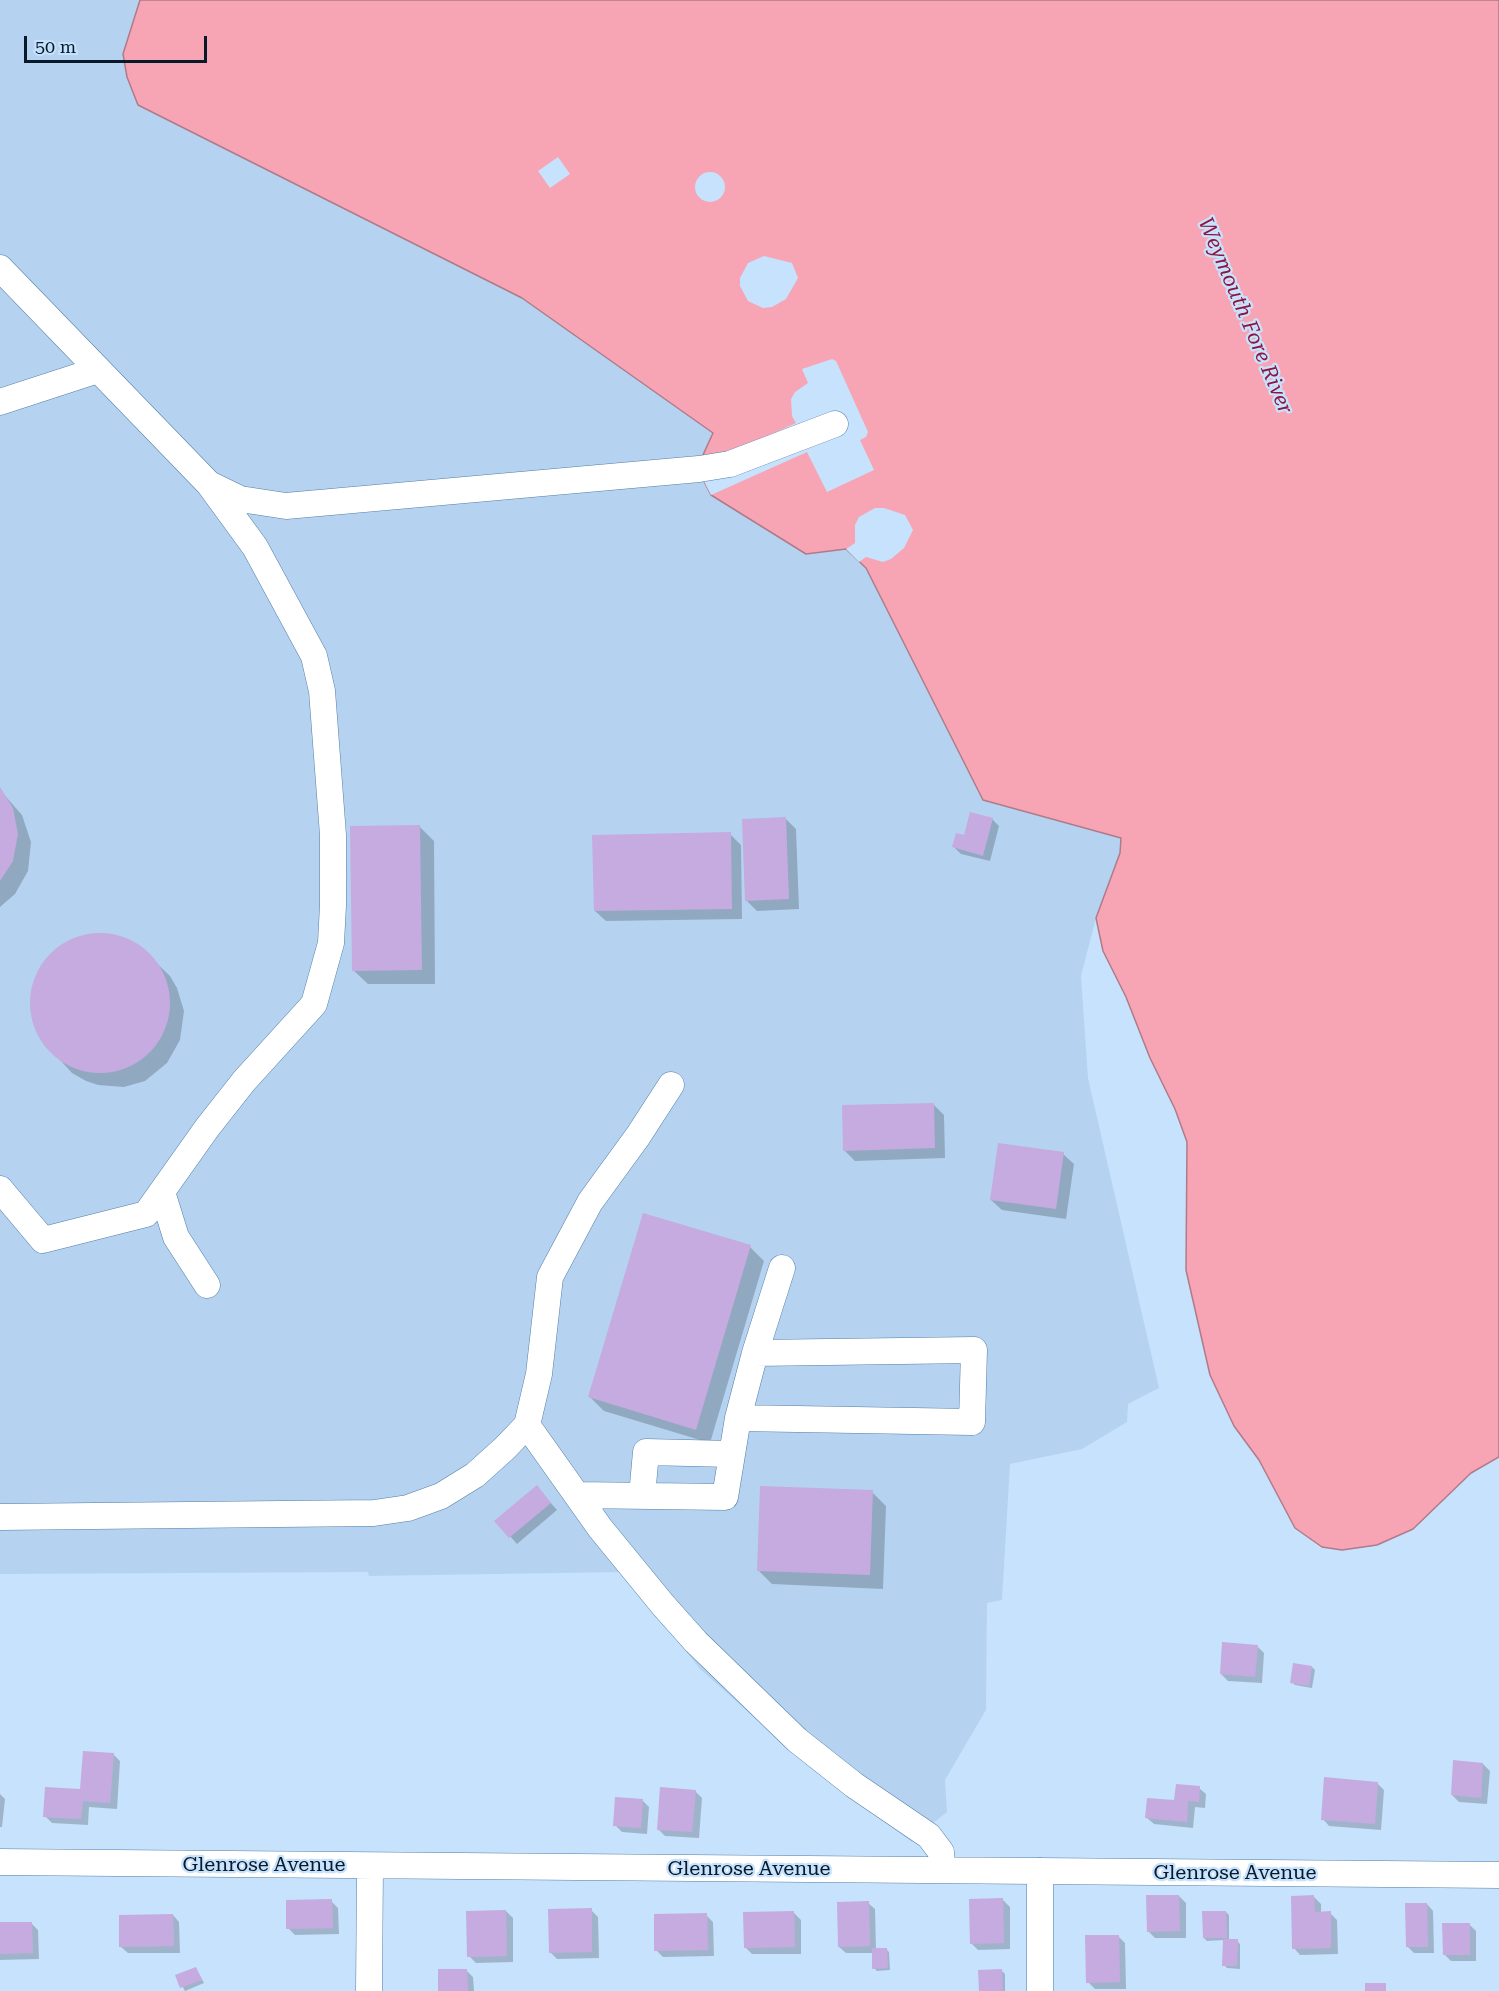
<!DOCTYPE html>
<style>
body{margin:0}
#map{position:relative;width:1499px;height:1991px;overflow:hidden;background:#c7e2fd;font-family:"Roboto Serif",serif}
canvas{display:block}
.scale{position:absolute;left:24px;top:36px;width:183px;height:27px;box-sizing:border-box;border:3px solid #081a29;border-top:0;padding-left:8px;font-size:18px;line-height:21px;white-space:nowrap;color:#081a29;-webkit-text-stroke:4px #c7e2fd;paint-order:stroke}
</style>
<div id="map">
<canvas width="1499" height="1991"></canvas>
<div class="scale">50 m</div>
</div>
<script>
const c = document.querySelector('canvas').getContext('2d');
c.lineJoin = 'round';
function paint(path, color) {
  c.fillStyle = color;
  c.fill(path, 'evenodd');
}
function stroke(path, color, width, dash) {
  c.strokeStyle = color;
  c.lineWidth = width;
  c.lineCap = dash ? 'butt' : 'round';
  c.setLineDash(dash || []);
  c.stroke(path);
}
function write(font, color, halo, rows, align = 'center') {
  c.font = font + ' "Roboto Serif",serif';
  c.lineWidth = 4.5;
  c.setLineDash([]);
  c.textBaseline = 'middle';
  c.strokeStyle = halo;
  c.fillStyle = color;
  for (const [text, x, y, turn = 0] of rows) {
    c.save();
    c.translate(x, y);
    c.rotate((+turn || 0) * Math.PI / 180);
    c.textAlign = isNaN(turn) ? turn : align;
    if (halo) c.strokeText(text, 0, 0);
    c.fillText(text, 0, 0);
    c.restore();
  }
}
const built = new Path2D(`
 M 0,0 L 140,0 L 123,54 L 139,105 L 522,298 L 714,433 L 697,468 L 806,554 L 846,549 L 866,568 L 983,800 L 1121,838 L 1120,853 L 1096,918 L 1081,976 L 1088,1078 L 1159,1388 L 1128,1404 L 1127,1422 L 1082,1449 L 1010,1464 L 1002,1600 L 987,1603 L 986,1710 L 945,1780 L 947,1812 L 923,1831 L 912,1842 L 813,1770 L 700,1669 L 624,1572 L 369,1576 L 368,1572 L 0,1574 Z`);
const water = new Path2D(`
 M 140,0 L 1499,0 L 1499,1457 L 1471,1473 L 1413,1529 L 1377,1545 L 1342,1550 L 1322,1547 L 1295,1528 L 1259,1460 L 1234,1426 L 1210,1375 L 1186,1270 L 1187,1142 L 1175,1109 L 1150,1058 L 1126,997 L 1103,951 L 1096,918 L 1120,853 L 1121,838 L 983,800 L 866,568 L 846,549 L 806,554 L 711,495 L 697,468 L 713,433 L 522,298 L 138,105 L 127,77 L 123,54 Z`);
const pier = new Path2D(`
 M 558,157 L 570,174 L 550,188 L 538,171 Z
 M695 187a15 15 0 1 1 30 0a15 15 0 1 1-30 0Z
 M 764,256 L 792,263 L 798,278 L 786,299 L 772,307 L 763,308 L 748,301 L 740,286 L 740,278 L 748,263 Z
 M 832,359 L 836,361 L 868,432 L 866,437 L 860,440 L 874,470 L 827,492 L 807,452 L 711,495 L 697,468 L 796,423 L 792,416 L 791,399 L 795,392 L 808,383 L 802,369 Z
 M 875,508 L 884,508 L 905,515 L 913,530 L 904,548 L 891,559 L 883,562 L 866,557 L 859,562 L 846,549 L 855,543 L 855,525 L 859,517 Z`);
const shadow = new Path2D(`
 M 0,790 L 22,815 L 31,842 L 28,871 L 15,894 L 0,907 Z
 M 786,819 L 796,829 L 799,909 L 757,911 L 746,900 Z
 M 992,819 L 999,826 L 990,861 L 961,854 L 954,847 Z
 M 420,827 L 434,841 L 435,984 L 368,984 L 353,970 Z
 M 730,834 L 741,845 L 742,919 L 606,921 L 595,911 Z
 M 91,935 L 115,936 L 130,941 L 141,948 L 170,976 L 177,988 L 184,1011 L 180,1040 L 167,1063 L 145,1081 L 124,1087 L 98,1085 L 86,1081 L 72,1073 L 40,1038 L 32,1013 L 31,998 L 35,979 L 47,959 L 66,943 Z
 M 933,1104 L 944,1115 L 945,1158 L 855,1161 L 845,1151 Z
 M 1063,1154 L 1074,1164 L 1066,1219 L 1002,1210 L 991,1200 Z
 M 750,1247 L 764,1261 L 710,1443 L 604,1411 L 590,1397 Z
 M 872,1492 L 886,1506 L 883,1589 L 772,1584 L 758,1570 Z
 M 543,1494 L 557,1510 L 517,1544 L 497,1521 Z
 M 1257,1646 L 1264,1653 L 1262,1683 L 1228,1681 L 1221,1674 Z
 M 1312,1667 L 1315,1670 L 1312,1688 L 1295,1685 L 1292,1682 Z
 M 114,1755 L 120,1761 L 117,1809 L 89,1807 L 88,1825 L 52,1823 L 45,1816 L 81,1791 Z
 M 1483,1764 L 1490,1771 L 1487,1804 L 1459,1802 L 1452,1795 Z
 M 1377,1783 L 1384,1790 L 1381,1830 L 1329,1826 L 1323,1819 Z
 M 1199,1788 L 1206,1794 L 1205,1808 L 1195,1807 L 1193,1828 L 1154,1824 L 1147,1818 Z
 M 695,1791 L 702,1798 L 699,1838 L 665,1836 L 658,1829 Z
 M 0,1794 L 5,1799 L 2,1827 L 0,1827 Z
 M 642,1800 L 649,1807 L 647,1834 L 622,1832 L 615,1825 Z
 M 1179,1896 L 1186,1903 L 1186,1938 L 1155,1938 L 1148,1931 Z
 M 1314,1897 L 1321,1904 L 1321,1913 L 1330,1913 L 1337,1920 L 1338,1954 L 1300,1955 L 1294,1948 Z
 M 1003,1900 L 1010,1907 L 1010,1949 L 978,1950 L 971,1943 Z
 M 331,1901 L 338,1908 L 339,1934 L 295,1935 L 288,1928 Z
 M 868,1903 L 875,1909 L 876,1949 L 886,1949 L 889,1952 L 890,1970 L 877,1971 L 874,1968 L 873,1953 L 846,1953 L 839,1947 Z
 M 1427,1904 L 1433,1911 L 1434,1953 L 1414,1953 L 1407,1946 Z
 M 591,1910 L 598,1917 L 599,1958 L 557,1959 L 550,1952 Z
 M 506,1911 L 513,1918 L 513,1962 L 476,1963 L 469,1956 Z
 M 1226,1912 L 1229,1915 L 1229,1941 L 1237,1941 L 1240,1944 L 1240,1969 L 1227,1968 L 1224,1965 L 1224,1940 L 1207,1941 L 1204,1938 Z
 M 794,1913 L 801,1920 L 801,1954 L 752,1954 L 745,1947 Z
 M 173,1915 L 179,1922 L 180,1953 L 128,1953 L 121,1947 Z
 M 706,1915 L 713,1922 L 714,1956 L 663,1957 L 656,1950 Z
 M 31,1923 L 38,1930 L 39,1959 L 0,1960 L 0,1924 Z
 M 1469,1924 L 1476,1931 L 1476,1961 L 1451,1961 L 1444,1954 Z
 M 1118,1936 L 1125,1943 L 1126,1989 L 1095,1989 L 1088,1982 Z
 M 196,1968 L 204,1983 L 185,1991 L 177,1976 Z
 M 466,1970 L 473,1977 L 474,1991 L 440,1991 Z
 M 1002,1971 L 1005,1974 L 1005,1991 L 980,1991 Z`);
const building = new Path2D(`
 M 0,787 L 13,808 L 18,834 L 13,861 L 0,881 Z
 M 970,812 L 993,818 L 983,856 L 952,847 L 956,833 L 964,835 Z
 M 786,817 L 789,899 L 745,901 L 742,819 Z
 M 420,825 L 422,970 L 352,971 L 350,826 Z
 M 731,832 L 732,909 L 594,911 L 592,835 Z
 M30 1003a70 70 0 1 1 140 0a70 70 0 1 1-140 0Z
 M 934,1103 L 935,1148 L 843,1151 L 842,1105 Z
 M 998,1143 L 1064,1152 L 1056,1209 L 990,1200 Z
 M 643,1213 L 751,1245 L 696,1430 L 588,1397 Z
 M 537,1485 L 551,1503 L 509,1538 L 494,1521 Z
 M 760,1486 L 873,1490 L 870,1575 L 757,1571 Z
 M 1222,1642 L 1258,1645 L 1255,1677 L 1220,1674 Z
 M 1293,1663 L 1312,1666 L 1309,1686 L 1290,1683 Z
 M 83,1751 L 114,1753 L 110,1803 L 83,1801 L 81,1819 L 43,1817 L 45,1787 L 80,1789 Z
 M 1453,1760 L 1483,1763 L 1481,1798 L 1451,1795 Z
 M 1324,1777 L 1378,1782 L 1375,1824 L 1321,1820 Z
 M 1176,1784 L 1200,1786 L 1199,1802 L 1188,1801 L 1187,1822 L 1145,1818 L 1147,1798 L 1174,1800 Z
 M 660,1787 L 696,1790 L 692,1832 L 657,1830 Z
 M 615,1797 L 643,1799 L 641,1828 L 613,1826 Z
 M 1146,1895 L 1179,1895 L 1180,1931 L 1147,1932 Z
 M 1314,1895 L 1315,1912 L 1331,1911 L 1331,1948 L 1292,1949 L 1291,1896 Z
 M 1003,1898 L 1004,1943 L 970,1944 L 969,1899 Z
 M 332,1899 L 333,1928 L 286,1929 L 286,1900 Z
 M 869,1901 L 870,1946 L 838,1947 L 837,1902 Z
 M 1405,1903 L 1427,1903 L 1428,1947 L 1406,1947 Z
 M 592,1908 L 592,1952 L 549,1953 L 548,1909 Z
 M 506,1910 L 507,1956 L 467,1957 L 466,1911 Z
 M 794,1911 L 795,1947 L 744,1948 L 743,1912 Z
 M 1202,1911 L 1226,1911 L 1227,1938 L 1203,1938 Z
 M 707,1913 L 708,1950 L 654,1951 L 654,1914 Z
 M 173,1914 L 174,1946 L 119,1947 L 119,1915 Z
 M 0,1922 L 32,1922 L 33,1953 L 0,1954 Z
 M 1442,1923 L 1470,1923 L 1470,1955 L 1443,1955 Z
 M 1085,1935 L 1119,1935 L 1120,1982 L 1086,1983 Z
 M 1223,1939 L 1238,1939 L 1237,1966 L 1222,1966 Z
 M 872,1948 L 887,1948 L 888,1968 L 872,1969 Z
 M 196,1967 L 202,1980 L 180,1988 L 175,1975 Z
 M 438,1969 L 467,1969 L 468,1991 L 438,1991 Z
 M 1002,1969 L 1003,1991 L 979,1991 L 978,1970 Z
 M 1365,1983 L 1386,1983 L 1386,1991 L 1365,1991 Z`);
const minor = new Path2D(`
 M 0,268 L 209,484 L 240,499 L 286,506 L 699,469 L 730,464 L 835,424
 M 0,402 L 98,370
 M 0,1189 L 43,1240 L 146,1214 L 207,1128 L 244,1081 L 314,1004 L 331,943 L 333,905 L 333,835 L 322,691 L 314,656 L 255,547 L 209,484
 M 162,1192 L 176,1237 L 207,1285
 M 738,1418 L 755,1353 L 782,1268
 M 527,1425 L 600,1528 L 663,1605 L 696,1642 L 797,1740 L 854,1785 L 929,1836 L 941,1852 L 942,1870
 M 577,1495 L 725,1497 L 738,1418 L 972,1422 L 974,1350 L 755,1353
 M 642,1496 L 646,1452 L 731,1454
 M 0,1517 L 374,1513 L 408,1508 L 441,1496 L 475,1475 L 505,1448 L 527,1425 L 539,1374 L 550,1277 L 590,1202 L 638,1136 L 671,1085
 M 0,1862 L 1499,1875
 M 1040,1871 L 1040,1991
 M 369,1991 L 370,1866`);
const streetNames = [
 ["Glenrose Avenue",264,1865],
 ["Glenrose Avenue",749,1869],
 ["Glenrose Avenue",1235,1873]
];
const waterNames = [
 ["Weymouth Fore River",1245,316,67]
];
paint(built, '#b5d3f0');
paint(water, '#f7a5b4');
stroke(water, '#af7b8a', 1.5);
paint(pier, '#c7e2fd');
paint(shadow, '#0003');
paint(building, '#c5abdf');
stroke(minor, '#537ea6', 27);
stroke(minor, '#fff', 26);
write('20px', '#081a29', '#c7e2fd', streetNames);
write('italic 21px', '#8d153f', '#c7e2fd', waterNames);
</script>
